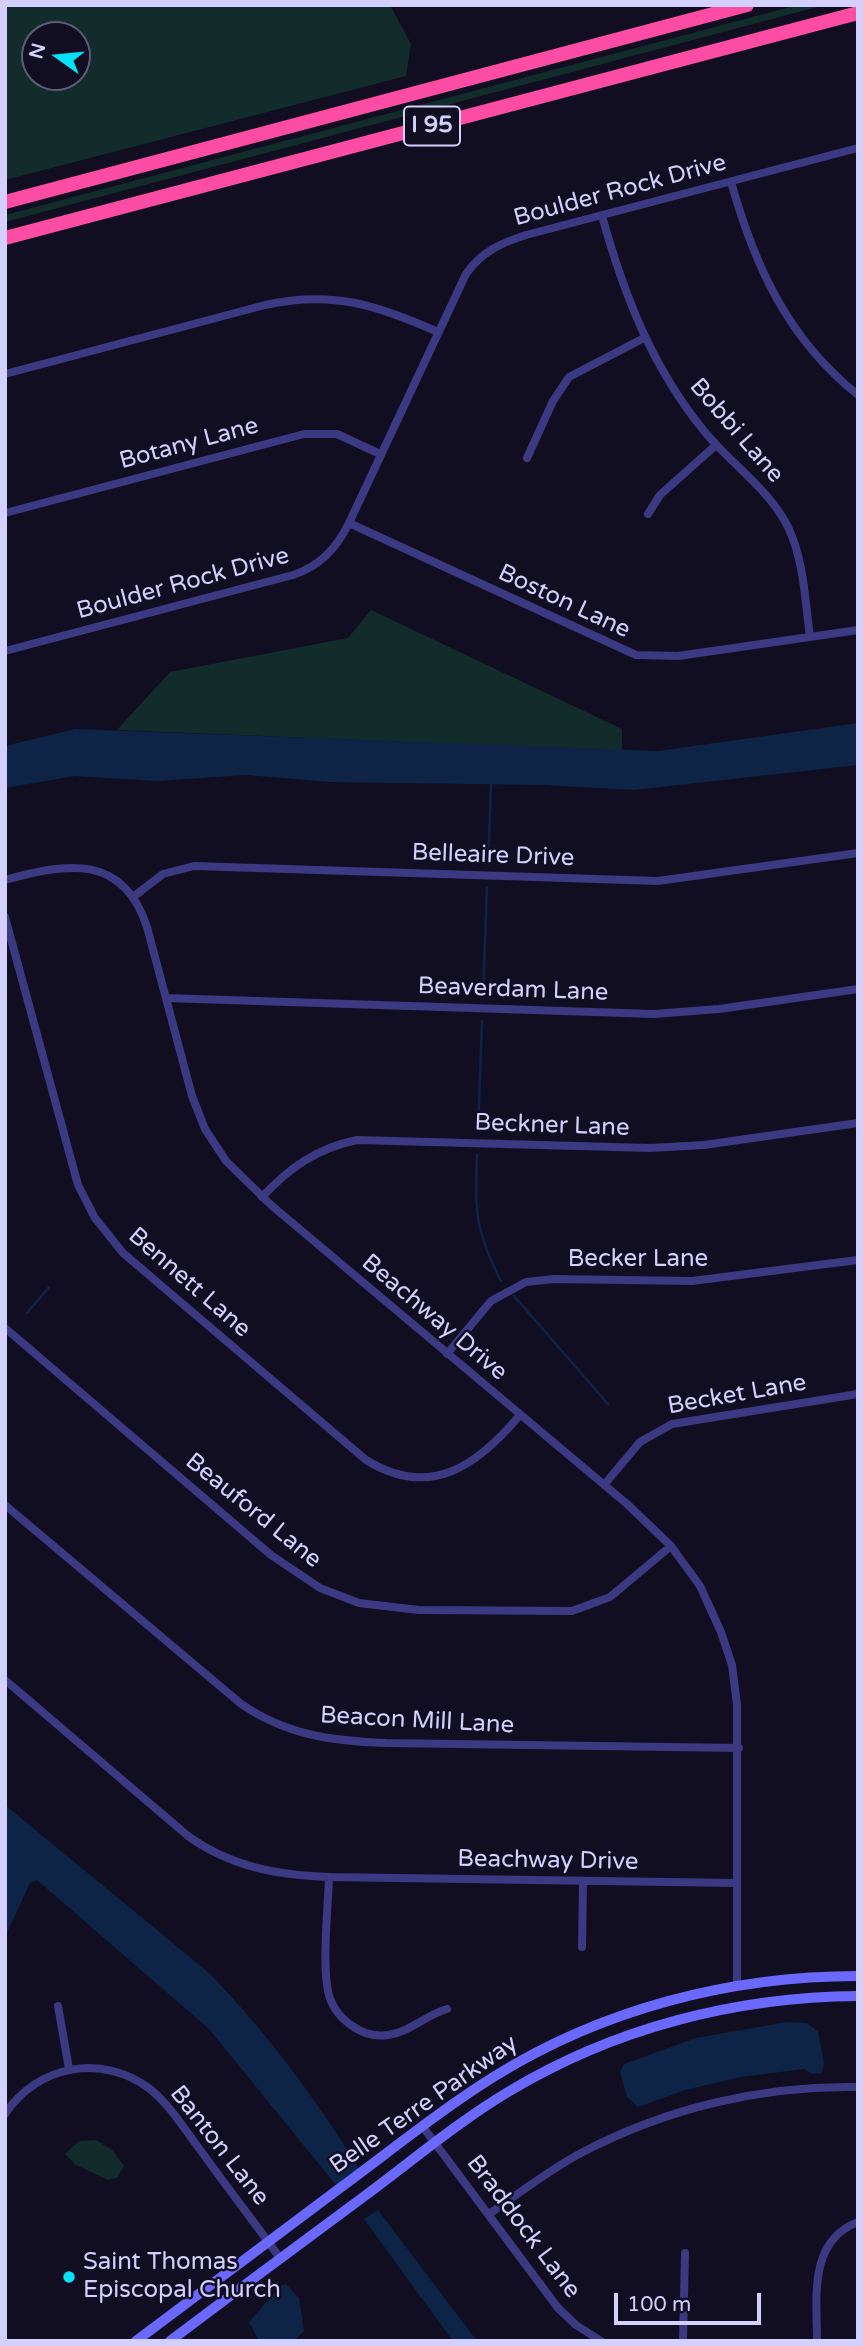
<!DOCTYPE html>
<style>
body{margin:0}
#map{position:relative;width:863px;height:2346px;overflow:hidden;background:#110e22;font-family:"Varela Round",sans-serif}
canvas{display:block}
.frame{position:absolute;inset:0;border:7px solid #d4d0fe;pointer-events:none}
.north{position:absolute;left:21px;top:21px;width:70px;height:70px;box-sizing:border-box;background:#110e22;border:2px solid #5f5c7a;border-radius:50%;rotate:285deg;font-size:19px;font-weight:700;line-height:28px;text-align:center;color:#d4d0fe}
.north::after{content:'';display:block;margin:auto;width:24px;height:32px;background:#03e2f7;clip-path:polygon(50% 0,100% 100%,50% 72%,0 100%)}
.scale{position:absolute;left:614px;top:2293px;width:147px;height:32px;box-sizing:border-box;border:4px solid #d4d0fe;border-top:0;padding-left:9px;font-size:21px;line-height:24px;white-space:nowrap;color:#d4d0fe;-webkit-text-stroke:5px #110e22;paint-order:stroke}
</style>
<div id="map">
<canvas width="863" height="2346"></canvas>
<div class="frame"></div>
<div class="north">N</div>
<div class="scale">100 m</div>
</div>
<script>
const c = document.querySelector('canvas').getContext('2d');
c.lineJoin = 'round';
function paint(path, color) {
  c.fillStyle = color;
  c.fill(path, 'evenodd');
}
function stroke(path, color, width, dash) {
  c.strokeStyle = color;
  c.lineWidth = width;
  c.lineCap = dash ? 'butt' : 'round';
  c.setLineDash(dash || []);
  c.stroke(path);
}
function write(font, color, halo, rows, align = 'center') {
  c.font = font + ' "Varela Round",sans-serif';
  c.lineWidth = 5;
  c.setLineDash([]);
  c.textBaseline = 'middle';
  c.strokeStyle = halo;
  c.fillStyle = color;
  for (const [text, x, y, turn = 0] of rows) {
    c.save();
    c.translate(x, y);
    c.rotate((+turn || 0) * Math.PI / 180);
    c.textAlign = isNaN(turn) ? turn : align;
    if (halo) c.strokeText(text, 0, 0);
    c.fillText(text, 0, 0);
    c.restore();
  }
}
const green = new Path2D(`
 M 5,5 L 390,5 L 411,44 L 406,76 L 5,180 ZM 77,35 L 77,77 L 35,77 L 35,35 Z
 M 798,5 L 825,5 L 5,222 L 5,215 Z
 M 371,610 L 622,729 L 622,751 L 117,730 L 170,672 L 348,638 Z
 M 96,2140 L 112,2150 L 124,2166 L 118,2177 L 108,2180 L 76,2165 L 65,2154 L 79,2141 Z`);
const water = new Path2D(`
 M 858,723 L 858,765 L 634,790 L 542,785 L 330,782 L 246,775 L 157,781 L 75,776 L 5,788 L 5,746 L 75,729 L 658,751 Z
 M 5,1805 L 208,1972 C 266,2031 315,2098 359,2168 L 336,2185 L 209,2029 L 37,1880 L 30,1883 L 5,1937 Z
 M 787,2022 L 807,2023 L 818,2032 L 824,2063 L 822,2073 L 813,2074 L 804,2069 L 741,2077 L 685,2090 L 638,2107 L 627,2097 L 620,2072 L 624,2064 L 696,2038 Z
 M 378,2210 L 477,2341 L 453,2341 L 364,2219 Z
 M 286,2284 L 299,2298 L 304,2331 L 294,2341 L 259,2341 L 249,2322 L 280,2286 Z`);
const stream = new Path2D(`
 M 488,861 L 491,785
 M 483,996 L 487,887
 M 478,1130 L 482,1021
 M 477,1155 C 475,1210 475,1231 501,1281
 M 514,1296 L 608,1404
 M 27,1313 L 49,1287`);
const minor = new Path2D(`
 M 731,182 C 755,267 788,339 858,395
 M 602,216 C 624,295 652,367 704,431 C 731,464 769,489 788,527 C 804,560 805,601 810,637
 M 5,374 L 265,305 C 332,290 377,305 438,332
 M 527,458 L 553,401 L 569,377 L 644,338
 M 5,513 L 304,434 L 337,434 L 380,454
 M 648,514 L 660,495 L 716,445
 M 349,523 L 636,655 L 678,656 L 858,630
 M 5,651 L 293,575 C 320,566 336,549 349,523 L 466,274 C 481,252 501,243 526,235 L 858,148
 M 5,880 C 66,863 123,853 147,927 L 192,1096 L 205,1129 L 226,1161 L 271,1205 L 627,1504 L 671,1546 L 700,1586 L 721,1632 L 732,1665 L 737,1705 L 737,1986
 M 133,897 L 163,874 L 194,866 L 658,881 L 858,853
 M 5,917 L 78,1185 L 95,1218 L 123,1253 L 366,1460 C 431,1500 478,1465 520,1415
 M 166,998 L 654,1014 L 719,1009 L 858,989
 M 262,1197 C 289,1168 317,1148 357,1140 L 650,1148 L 704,1145 L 858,1123
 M 5,1328 L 271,1555 L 320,1588 L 359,1603 L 419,1610 L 572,1611 L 610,1597 L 671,1546
 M 447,1354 L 491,1301 L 526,1282 L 554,1279 L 692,1281 L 858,1260
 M 604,1485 L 640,1442 L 672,1424 L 858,1394
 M 5,1505 L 240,1703 C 285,1735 332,1741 386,1743 L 739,1748
 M 5,1680 L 188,1836 C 231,1867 277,1875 329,1877 L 736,1883
 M 329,1877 C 328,1909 322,1961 328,1991 C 333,2017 361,2039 388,2035 C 410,2032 426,2015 447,2009
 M 582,1947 L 583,1881
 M 58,2006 L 69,2069
 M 5,2114 C 37,2065 103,2053 150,2089 C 170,2105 185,2130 201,2151 C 227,2187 254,2222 280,2258
 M 423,2127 L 558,2308 L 576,2325 L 601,2341
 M 489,2214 C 520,2193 550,2169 583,2152 C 667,2108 764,2085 858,2087
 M 683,2341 L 685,2253
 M 817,2341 C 817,2298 808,2241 858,2222`);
const secondary = new Path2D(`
 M 136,2341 C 206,2289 275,2237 344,2185 C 394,2148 442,2109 495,2076 C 603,2009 730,1976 858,1976
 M 170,2341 C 235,2292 301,2243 366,2195 C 413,2160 458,2122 508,2092 C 614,2028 735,1997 858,1996`);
const motorway = new Path2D(`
 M 5,202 L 747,5
 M 5,238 L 858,13`);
const markers = [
 [69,2277,7,"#03e2f7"]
];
const shields = [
 [432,126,56]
];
const shieldNames = [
 ["I 95",432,126]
];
const streetNames = [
 ["Boulder Rock Drive",620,191,-15],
 ["Bobbi Lane",736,431,49],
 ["Botany Lane",189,444,-15],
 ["Boulder Rock Drive",183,584,-15],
 ["Boston Lane",564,602,25],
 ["Belleaire Drive",493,856,2],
 ["Beaverdam Lane",513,990,2],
 ["Beckner Lane",552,1126,2],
 ["Becker Lane",638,1260],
 ["Bennett Lane",189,1283,41],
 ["Beachway Drive",434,1318,40],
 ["Becket Lane",737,1395,-10],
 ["Beauford Lane",253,1511,39],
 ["Beacon Mill Lane",417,1721,3],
 ["Beachway Drive",548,1861,1],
 ["Belle Terre Parkway",424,2105,-35],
 ["Banton Lane",219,2146,52],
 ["Braddock Lane",523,2227,53]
];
const poiNames = [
 ["Saint Thomas",83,2263],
 ["Episcopal Church",83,2291]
];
paint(green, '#112c2b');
paint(water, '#0d2447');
stroke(stream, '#0d2447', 2.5);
stroke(minor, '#3b3981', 8);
stroke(secondary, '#6a68fd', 10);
stroke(motorway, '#fd4ca3', 14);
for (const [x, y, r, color] of markers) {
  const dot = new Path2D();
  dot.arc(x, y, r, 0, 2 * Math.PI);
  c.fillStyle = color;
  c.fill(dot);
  stroke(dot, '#110e22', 2.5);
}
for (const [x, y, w] of shields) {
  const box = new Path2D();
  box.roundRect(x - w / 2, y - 19.5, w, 39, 5);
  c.fillStyle = '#110e22';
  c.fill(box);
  stroke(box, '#d4d0fe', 2);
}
write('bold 23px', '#d4d0fe', null, shieldNames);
write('24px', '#d4d0fe', '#110e22', streetNames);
write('24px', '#d4d0fe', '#110e22', poiNames, 'left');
</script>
